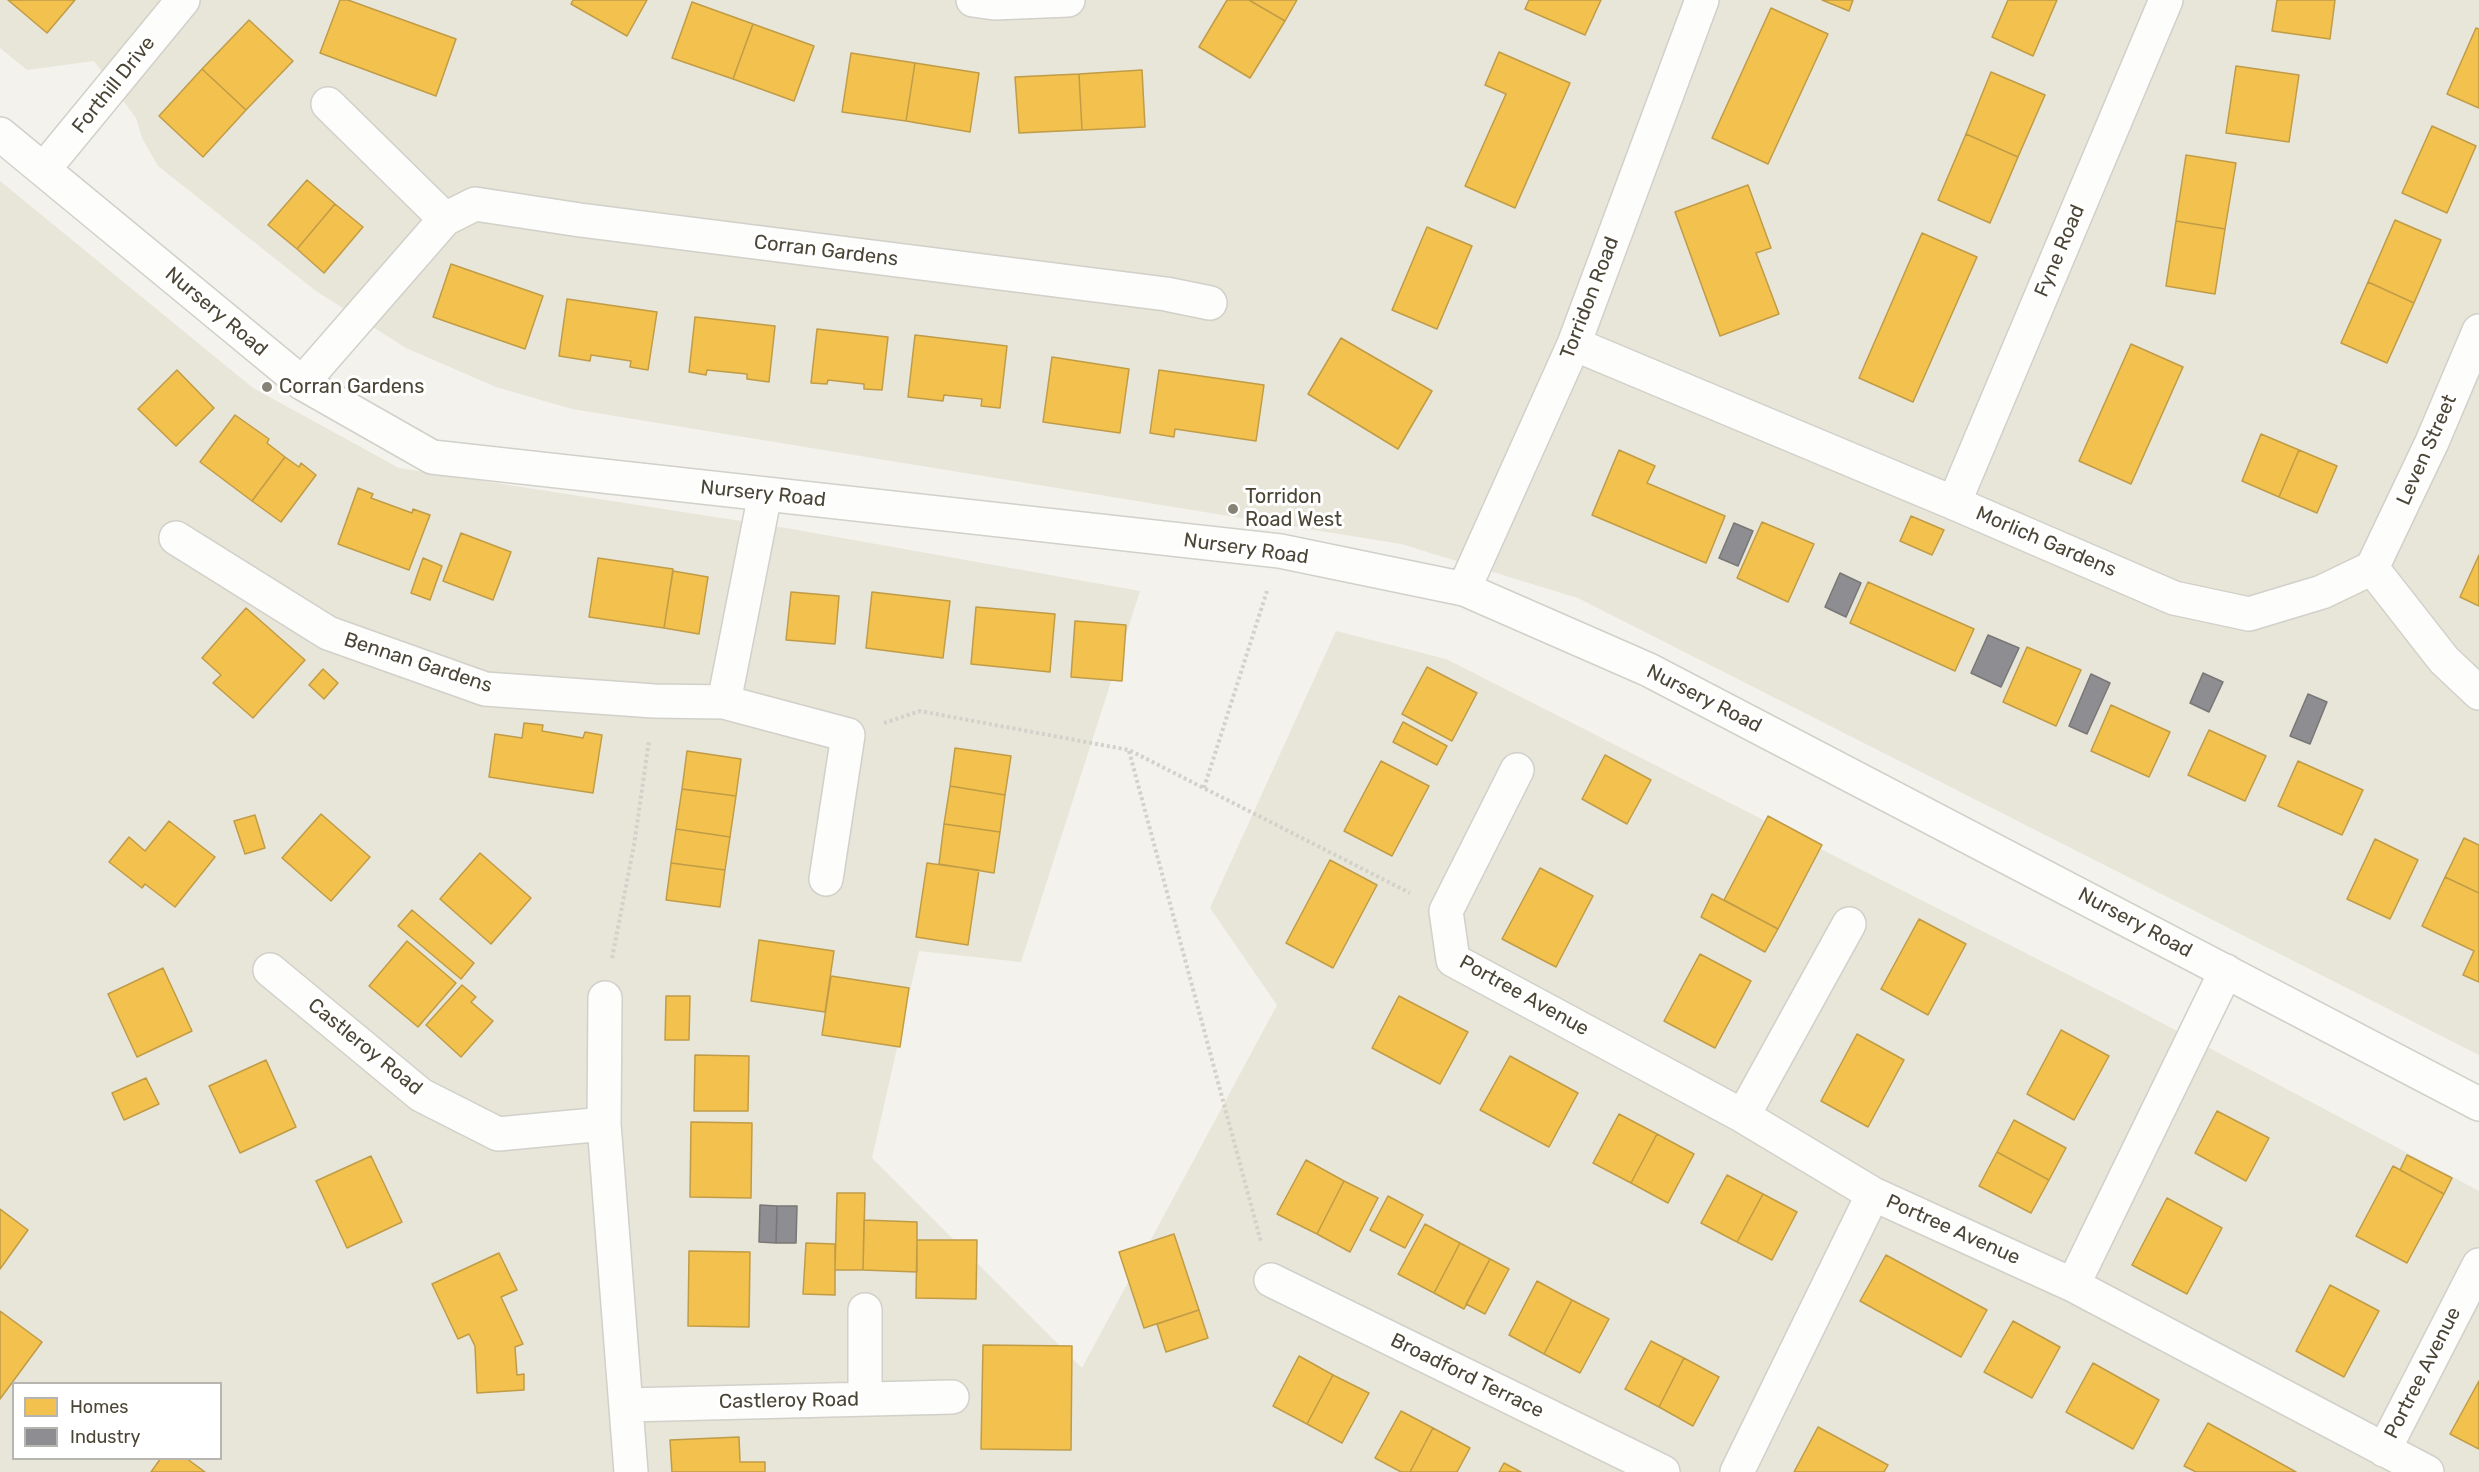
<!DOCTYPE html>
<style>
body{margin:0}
#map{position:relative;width:2479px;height:1472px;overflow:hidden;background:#f3f2ec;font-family:Rubik,sans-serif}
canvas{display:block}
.legend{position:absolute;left:12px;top:1382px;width:210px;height:78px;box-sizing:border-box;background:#fff;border:2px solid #b7b5af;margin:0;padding:8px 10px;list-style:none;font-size:18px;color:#4b4536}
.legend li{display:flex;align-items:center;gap:12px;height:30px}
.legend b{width:30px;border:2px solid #b7b5af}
</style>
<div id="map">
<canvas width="2479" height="1472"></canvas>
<ul class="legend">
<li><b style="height:16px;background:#f2c14e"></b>Homes</li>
<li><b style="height:16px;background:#8d8d92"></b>Industry</li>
</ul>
</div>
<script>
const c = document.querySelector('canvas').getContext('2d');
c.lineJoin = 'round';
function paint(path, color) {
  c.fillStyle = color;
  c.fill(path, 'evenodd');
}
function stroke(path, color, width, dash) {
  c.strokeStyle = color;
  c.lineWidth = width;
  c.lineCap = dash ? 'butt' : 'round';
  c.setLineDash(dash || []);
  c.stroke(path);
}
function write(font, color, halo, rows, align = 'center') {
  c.font = font + ' Rubik,sans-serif';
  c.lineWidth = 6;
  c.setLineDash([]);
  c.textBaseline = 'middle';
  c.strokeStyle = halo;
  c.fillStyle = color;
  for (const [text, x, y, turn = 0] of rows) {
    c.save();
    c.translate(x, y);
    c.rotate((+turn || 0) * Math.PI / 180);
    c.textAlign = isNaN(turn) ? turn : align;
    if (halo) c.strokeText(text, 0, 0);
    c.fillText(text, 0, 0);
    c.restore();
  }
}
const residential = new Path2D(`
 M 0,0 L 2479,0 L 2479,1055 L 1578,598 L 1401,544 L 572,409 L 496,387 L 406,348 L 316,291 L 158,166 L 142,138 L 136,118 L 94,61 L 27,70 L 0,48 Z
 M 0,181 L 253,388 L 399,468 L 786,528 L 1140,591 L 1021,962 L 919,951 L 872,1158 L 1082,1368 L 1277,1005 L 1210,908 L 1336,631 L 1446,659 L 2128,1005 L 2479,1191 L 2479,1472 L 0,1472 ZM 14,1384 L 220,1384 L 220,1458 L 14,1458 Z`);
const homes = new Path2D(`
 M 8,0 L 75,0 L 47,33 Z
 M 340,0 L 348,0 L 456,39 L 436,96 L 320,53 Z
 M 573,0 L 647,0 L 627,36 L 571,4 Z
 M 1227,0 L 1249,0 L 1285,21 L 1250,78 L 1199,47 Z
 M 1249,0 L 1297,0 L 1285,21 Z
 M 1529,0 L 1601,0 L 1585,35 L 1525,9 Z
 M 1822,0 L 1853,0 L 1849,11 Z
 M 2008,0 L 2057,0 L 2033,56 L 1992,37 Z
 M 2277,0 L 2335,0 L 2330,39 L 2272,31 Z
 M 692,2 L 753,24 L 733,79 L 672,58 Z
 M 1771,8 L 1828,34 L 1768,164 L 1712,138 Z
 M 249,20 L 293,61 L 246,110 L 202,69 Z
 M 753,24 L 814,46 L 794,101 L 733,79 Z
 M 2476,28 L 2479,29 L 2479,108 L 2447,94 Z
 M 1499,52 L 1570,83 L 1515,208 L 1465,186 L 1506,94 L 1485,85 Z
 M 851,53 L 915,63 L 906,121 L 842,112 Z
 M 915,63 L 979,73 L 970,132 L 906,121 Z
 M 2236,66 L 2299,75 L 2289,142 L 2226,133 Z
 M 202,69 L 246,110 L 203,157 L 159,116 Z
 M 1142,70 L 1145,127 L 1082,130 L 1079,74 Z
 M 1991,72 L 2045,95 L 2018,157 L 1966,134 Z
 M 1079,74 L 1082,130 L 1019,133 L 1015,77 Z
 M 2432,126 L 2476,146 L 2447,213 L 2402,193 Z
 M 1966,134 L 2018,157 L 1990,223 L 1938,200 Z
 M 2186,155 L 2236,163 L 2225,229 L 2176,221 Z
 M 307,180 L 335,204 L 297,249 L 268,225 Z
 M 1748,185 L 1771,248 L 1756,253 L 1779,314 L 1720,336 L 1675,212 Z
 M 335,204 L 363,227 L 324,273 L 297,249 Z
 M 2395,220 L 2441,240 L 2414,303 L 2368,282 Z
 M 2176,221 L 2225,229 L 2215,294 L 2166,286 Z
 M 1427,227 L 1472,246 L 1437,329 L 1392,310 Z
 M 1922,233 L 1977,257 L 1913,402 L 1859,378 Z
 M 451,264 L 543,296 L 525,349 L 433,317 Z
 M 2368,282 L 2414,303 L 2387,363 L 2341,343 Z
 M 567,299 L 657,312 L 648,370 L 630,367 L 631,361 L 591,355 L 590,361 L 559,356 Z
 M 695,317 L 775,326 L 769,382 L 747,379 L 747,374 L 707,370 L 706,375 L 689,372 Z
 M 817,329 L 888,337 L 882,390 L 864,389 L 864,384 L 828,380 L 827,384 L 811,383 Z
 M 915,335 L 1007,346 L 1000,408 L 981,406 L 982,399 L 944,395 L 943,401 L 908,397 Z
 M 1341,338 L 1432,391 L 1398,449 L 1308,394 Z
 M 2131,344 L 2183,367 L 2131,484 L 2079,461 Z
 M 1052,357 L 1129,369 L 1120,433 L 1043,422 Z
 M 177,370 L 214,408 L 176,446 L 138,409 Z
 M 1159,370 L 1264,385 L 1256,441 L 1175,429 L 1174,437 L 1150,433 Z
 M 235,415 L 269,439 L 267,443 L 285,457 L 252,501 L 200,462 Z
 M 2261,434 L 2299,450 L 2279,497 L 2242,481 Z
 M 1619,450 L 1655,466 L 1647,483 L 1725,516 L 1706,563 L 1592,515 Z
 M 2299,450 L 2337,466 L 2317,513 L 2279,497 Z
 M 285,457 L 299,467 L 301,463 L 316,475 L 281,522 L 252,501 Z
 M 358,488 L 373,494 L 371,498 L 412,513 L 413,509 L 430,515 L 409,570 L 338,544 Z
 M 1911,516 L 1944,530 L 1932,555 L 1900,541 Z
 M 1762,522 L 1814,544 L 1788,602 L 1737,578 Z
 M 461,533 L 511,552 L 493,600 L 443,581 Z
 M 2479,555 L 2479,606 L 2460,597 Z
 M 423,558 L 442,566 L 430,600 L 411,593 Z
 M 598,558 L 673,569 L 664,628 L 589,617 Z
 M 673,571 L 708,577 L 699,634 L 664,628 Z
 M 1868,582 L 1974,629 L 1955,671 L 1850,623 Z
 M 791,592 L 839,596 L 835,644 L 786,640 Z
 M 872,592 L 950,601 L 943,658 L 866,648 Z
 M 976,607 L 1055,614 L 1050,672 L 971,664 Z
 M 246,608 L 305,660 L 253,718 L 213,683 L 221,675 L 202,658 Z
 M 1075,621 L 1126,625 L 1122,681 L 1071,677 Z
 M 2027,647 L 2081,670 L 2056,726 L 2003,702 Z
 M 1427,667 L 1477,693 L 1452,741 L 1402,714 Z
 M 323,669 L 338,683 L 324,699 L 309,685 Z
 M 2111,705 L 2170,732 L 2149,777 L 2091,751 Z
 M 1403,722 L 1447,746 L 1437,765 L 1393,742 Z
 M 524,723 L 543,725 L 542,731 L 583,738 L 585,732 L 602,735 L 593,793 L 489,777 L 495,734 L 522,738 Z
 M 2209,730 L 2266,756 L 2245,801 L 2188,775 Z
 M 955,748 L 1011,756 L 1005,795 L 950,786 Z
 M 687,751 L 741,759 L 736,796 L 682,789 Z
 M 1605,755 L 1651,780 L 1627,824 L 1582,799 Z
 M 1381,761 L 1429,786 L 1392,856 L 1344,831 Z
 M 2298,761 L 2363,790 L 2342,835 L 2278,806 Z
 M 950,786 L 1005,795 L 1000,832 L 944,824 Z
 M 682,789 L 736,796 L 730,837 L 676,829 Z
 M 321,814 L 370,857 L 331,901 L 282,858 Z
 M 255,815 L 265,848 L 245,854 L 234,821 Z
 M 1768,816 L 1822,845 L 1778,929 L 1724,900 Z
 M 169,821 L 215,857 L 175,907 L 145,884 L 142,888 L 109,862 L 129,837 L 145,851 Z
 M 944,824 L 1000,832 L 994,873 L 939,864 Z
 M 676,829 L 730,837 L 725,870 L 671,863 Z
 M 2464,838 L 2479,845 L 2479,893 L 2445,877 Z
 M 2375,839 L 2418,860 L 2390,919 L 2347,899 Z
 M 480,853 L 531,898 L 491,944 L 440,899 Z
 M 1330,860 L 1377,885 L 1333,968 L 1286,943 Z
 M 671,863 L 725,870 L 720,907 L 666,900 Z
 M 927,863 L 979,870 L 968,945 L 916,937 Z
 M 1540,868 L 1593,896 L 1556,967 L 1502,939 Z
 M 2445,877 L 2479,893 L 2479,982 L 2463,975 L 2474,951 L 2422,926 Z
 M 1712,894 L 1778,929 L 1765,952 L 1701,917 Z
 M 412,910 L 474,963 L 461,979 L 398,926 Z
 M 1919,919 L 1966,944 L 1928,1015 L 1881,989 Z
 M 759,940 L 834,951 L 825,1012 L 751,1001 Z
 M 407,941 L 456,983 L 418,1027 L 369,986 Z
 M 1700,954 L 1751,981 L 1715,1048 L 1664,1021 Z
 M 163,968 L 192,1031 L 137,1057 L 108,994 Z
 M 831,976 L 909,988 L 900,1047 L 822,1035 Z
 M 462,985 L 476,997 L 471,1002 L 493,1021 L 461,1057 L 426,1025 Z
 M 666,996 L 690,996 L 689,1040 L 665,1040 Z
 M 1399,996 L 1468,1032 L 1440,1084 L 1372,1048 Z
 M 2061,1030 L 2109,1056 L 2074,1120 L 2027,1094 Z
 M 1857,1034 L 1904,1060 L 1868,1127 L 1821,1101 Z
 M 695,1055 L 749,1056 L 748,1111 L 694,1111 Z
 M 1510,1056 L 1578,1093 L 1549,1147 L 1480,1110 Z
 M 266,1060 L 296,1127 L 240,1153 L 209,1086 Z
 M 146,1078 L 159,1104 L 124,1120 L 112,1093 Z
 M 2217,1111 L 2269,1138 L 2246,1181 L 2195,1153 Z
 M 1619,1114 L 1657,1134 L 1631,1183 L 1593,1163 Z
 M 2014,1120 L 2066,1148 L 2049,1180 L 1997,1152 Z
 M 691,1122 L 752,1123 L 751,1198 L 690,1197 Z
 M 1657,1134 L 1694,1154 L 1668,1203 L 1631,1183 Z
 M 1997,1152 L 2049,1180 L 2031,1213 L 1979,1186 Z
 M 2407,1155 L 2452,1178 L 2444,1194 L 2400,1170 Z
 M 371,1156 L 402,1222 L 347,1248 L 316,1181 Z
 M 1306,1160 L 1344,1181 L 1317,1234 L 1277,1214 Z
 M 2393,1166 L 2444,1194 L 2407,1263 L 2356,1236 Z
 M 1727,1175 L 1763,1194 L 1737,1242 L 1701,1223 Z
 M 1344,1181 L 1378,1198 L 1350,1252 L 1317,1234 Z
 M 837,1193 L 865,1193 L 863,1270 L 835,1270 Z
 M 1763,1194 L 1797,1212 L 1772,1260 L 1737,1242 Z
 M 1388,1196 L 1423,1215 L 1405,1248 L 1370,1230 Z
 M 2167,1198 L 2222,1228 L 2187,1294 L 2132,1265 Z
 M 0,1209 L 28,1230 L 0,1269 Z
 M 864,1220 L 917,1222 L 917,1272 L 863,1270 Z
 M 1425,1224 L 1460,1243 L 1434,1293 L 1398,1274 Z
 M 1174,1234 L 1199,1310 L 1144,1328 L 1119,1252 Z
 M 917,1240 L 977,1240 L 976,1299 L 916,1298 Z
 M 806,1243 L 835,1244 L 835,1295 L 803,1294 Z
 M 1460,1243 L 1490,1259 L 1464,1309 L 1434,1293 Z
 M 689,1251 L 750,1252 L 749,1327 L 688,1326 Z
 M 499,1253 L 517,1290 L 501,1297 L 523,1344 L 515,1347 L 517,1375 L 524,1374 L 524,1390 L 477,1393 L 475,1346 L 469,1334 L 458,1339 L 432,1284 Z
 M 1886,1255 L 1987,1310 L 1961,1357 L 1860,1301 Z
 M 1490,1259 L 1509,1269 L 1485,1314 L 1466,1304 Z
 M 1537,1281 L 1572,1300 L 1544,1354 L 1509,1335 Z
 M 2330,1285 L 2379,1311 L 2344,1377 L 2296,1351 Z
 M 1572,1300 L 1609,1319 L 1580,1373 L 1544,1354 Z
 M 1199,1310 L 1208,1338 L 1166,1352 L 1157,1324 Z
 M 0,1311 L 42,1342 L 0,1399 Z
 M 2013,1321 L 2060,1347 L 2032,1398 L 1984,1372 Z
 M 1651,1341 L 1684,1358 L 1659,1407 L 1625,1389 Z
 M 983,1345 L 1072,1346 L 1071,1450 L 981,1449 Z
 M 1299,1356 L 1333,1375 L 1307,1424 L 1273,1406 Z
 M 1684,1358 L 1719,1377 L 1693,1426 L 1659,1407 Z
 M 2093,1363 L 2159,1400 L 2133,1449 L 2066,1412 Z
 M 1333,1375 L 1369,1393 L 1342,1443 L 1307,1424 Z
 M 2479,1381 L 2479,1449 L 2450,1434 Z
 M 1401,1411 L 1433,1428 L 1410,1472 L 1401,1472 L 1375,1458 Z
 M 2208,1423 L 2296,1472 L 2196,1472 L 2184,1466 Z
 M 1818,1427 L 1888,1465 L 1884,1472 L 1794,1472 Z
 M 1433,1428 L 1470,1448 L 1457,1472 L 1410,1472 Z
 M 739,1437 L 740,1462 L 765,1462 L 765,1472 L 672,1472 L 670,1440 Z
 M 161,1458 L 186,1458 L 205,1472 L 151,1472 Z
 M 1504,1463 L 1521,1472 L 1499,1472 Z`);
const industry = new Path2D(`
 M 1734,523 L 1753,531 L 1738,566 L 1719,558 Z
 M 1840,573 L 1861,583 L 1846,617 L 1825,607 Z
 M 1988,635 L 2019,648 L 2001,687 L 1971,673 Z
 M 2203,673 L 2223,682 L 2209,712 L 2190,703 Z
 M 2091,674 L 2110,683 L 2087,734 L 2069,726 Z
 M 2308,694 L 2327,702 L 2310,744 L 2290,736 Z
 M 760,1205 L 777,1206 L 776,1243 L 759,1242 Z
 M 777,1206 L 797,1206 L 796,1243 L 776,1243 Z`);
const path = new Path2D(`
 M 884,723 L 920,711 L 1129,750 L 1410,893
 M 1129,751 L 1261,1242
 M 1204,788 L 1267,591
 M 612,958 L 634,845 L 649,741`);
const minor = new Path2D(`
 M 973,0 L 994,3 L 1068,0
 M 328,104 L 445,219
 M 0,134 L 302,383 L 432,457 L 1280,551 L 1464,589 L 1649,670 L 2479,1104
 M 44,169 L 183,0
 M 1574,344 L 1954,503 L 2174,598 L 2249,614 L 2322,592 L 2372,568 L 2444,660 L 2479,693
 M 302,383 L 445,219 L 475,204 L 580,220 L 1166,294 L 1210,303
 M 1954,503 L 2166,0
 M 176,538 L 328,633 L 485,689 L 654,701 L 724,702 L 848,735 L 826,879
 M 2372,568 L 2432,442 L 2479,331
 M 1464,589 L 1574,344 L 1702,0
 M 724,702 L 765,494
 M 1517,770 L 1446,911 L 1453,960 L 1743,1116 L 1873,1194 L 2073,1285 L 2427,1472
 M 270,970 L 421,1095 L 498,1134 L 604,1124
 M 605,998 L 604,1124 L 631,1472
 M 1743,1116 L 1849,924
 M 1271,1280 L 1663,1472
 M 2073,1285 L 2226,971
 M 865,1399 L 865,1310
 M 627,1405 L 952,1397
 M 2384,1450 L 2479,1265
 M 1737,1472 L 1873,1194`);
const markers = [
 [267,387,6,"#868276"],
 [1233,509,6,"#868276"]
];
const streetNames = [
 ["Forthill Drive",114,85,-51],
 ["Corran Gardens",826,251,7],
 ["Fyne Road",2060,251,-67],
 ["Torridon Road",1590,298,-69],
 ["Nursery Road",216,312,40],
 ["Leven Street",2427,450,-66],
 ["Nursery Road",763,494,6],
 ["Morlich Gardens",2046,542,23],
 ["Nursery Road",1246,549,8],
 ["Bennan Gardens",418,663,18],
 ["Nursery Road",1704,699,27],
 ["Nursery Road",2135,923,28],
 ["Portree Avenue",1524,996,29],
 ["Castleroy Road",365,1047,39],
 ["Portree Avenue",1953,1230,24],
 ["Portree Avenue",2423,1373,-63],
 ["Broadford Terrace",1467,1376,26],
 ["Castleroy Road",789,1401,-1]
];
const poiNames = [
 ["Corran Gardens",279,387],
 ["Torridon",1245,497],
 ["Road West",1245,520]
];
paint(residential, '#e8e5d9');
paint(homes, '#f2c14e');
stroke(homes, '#c09c47', 1.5);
paint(industry, '#8d8d92');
stroke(industry, '#797776', 1.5);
stroke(minor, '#d1d0c9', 36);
stroke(path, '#d3d2ca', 4, [3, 3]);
stroke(minor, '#fdfdfc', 33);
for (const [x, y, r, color] of markers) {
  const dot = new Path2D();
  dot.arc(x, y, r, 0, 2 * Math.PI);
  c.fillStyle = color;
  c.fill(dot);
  stroke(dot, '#fff', 2);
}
write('20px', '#4b4536', '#fff', streetNames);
write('20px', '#4b4536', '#fff', poiNames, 'left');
</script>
